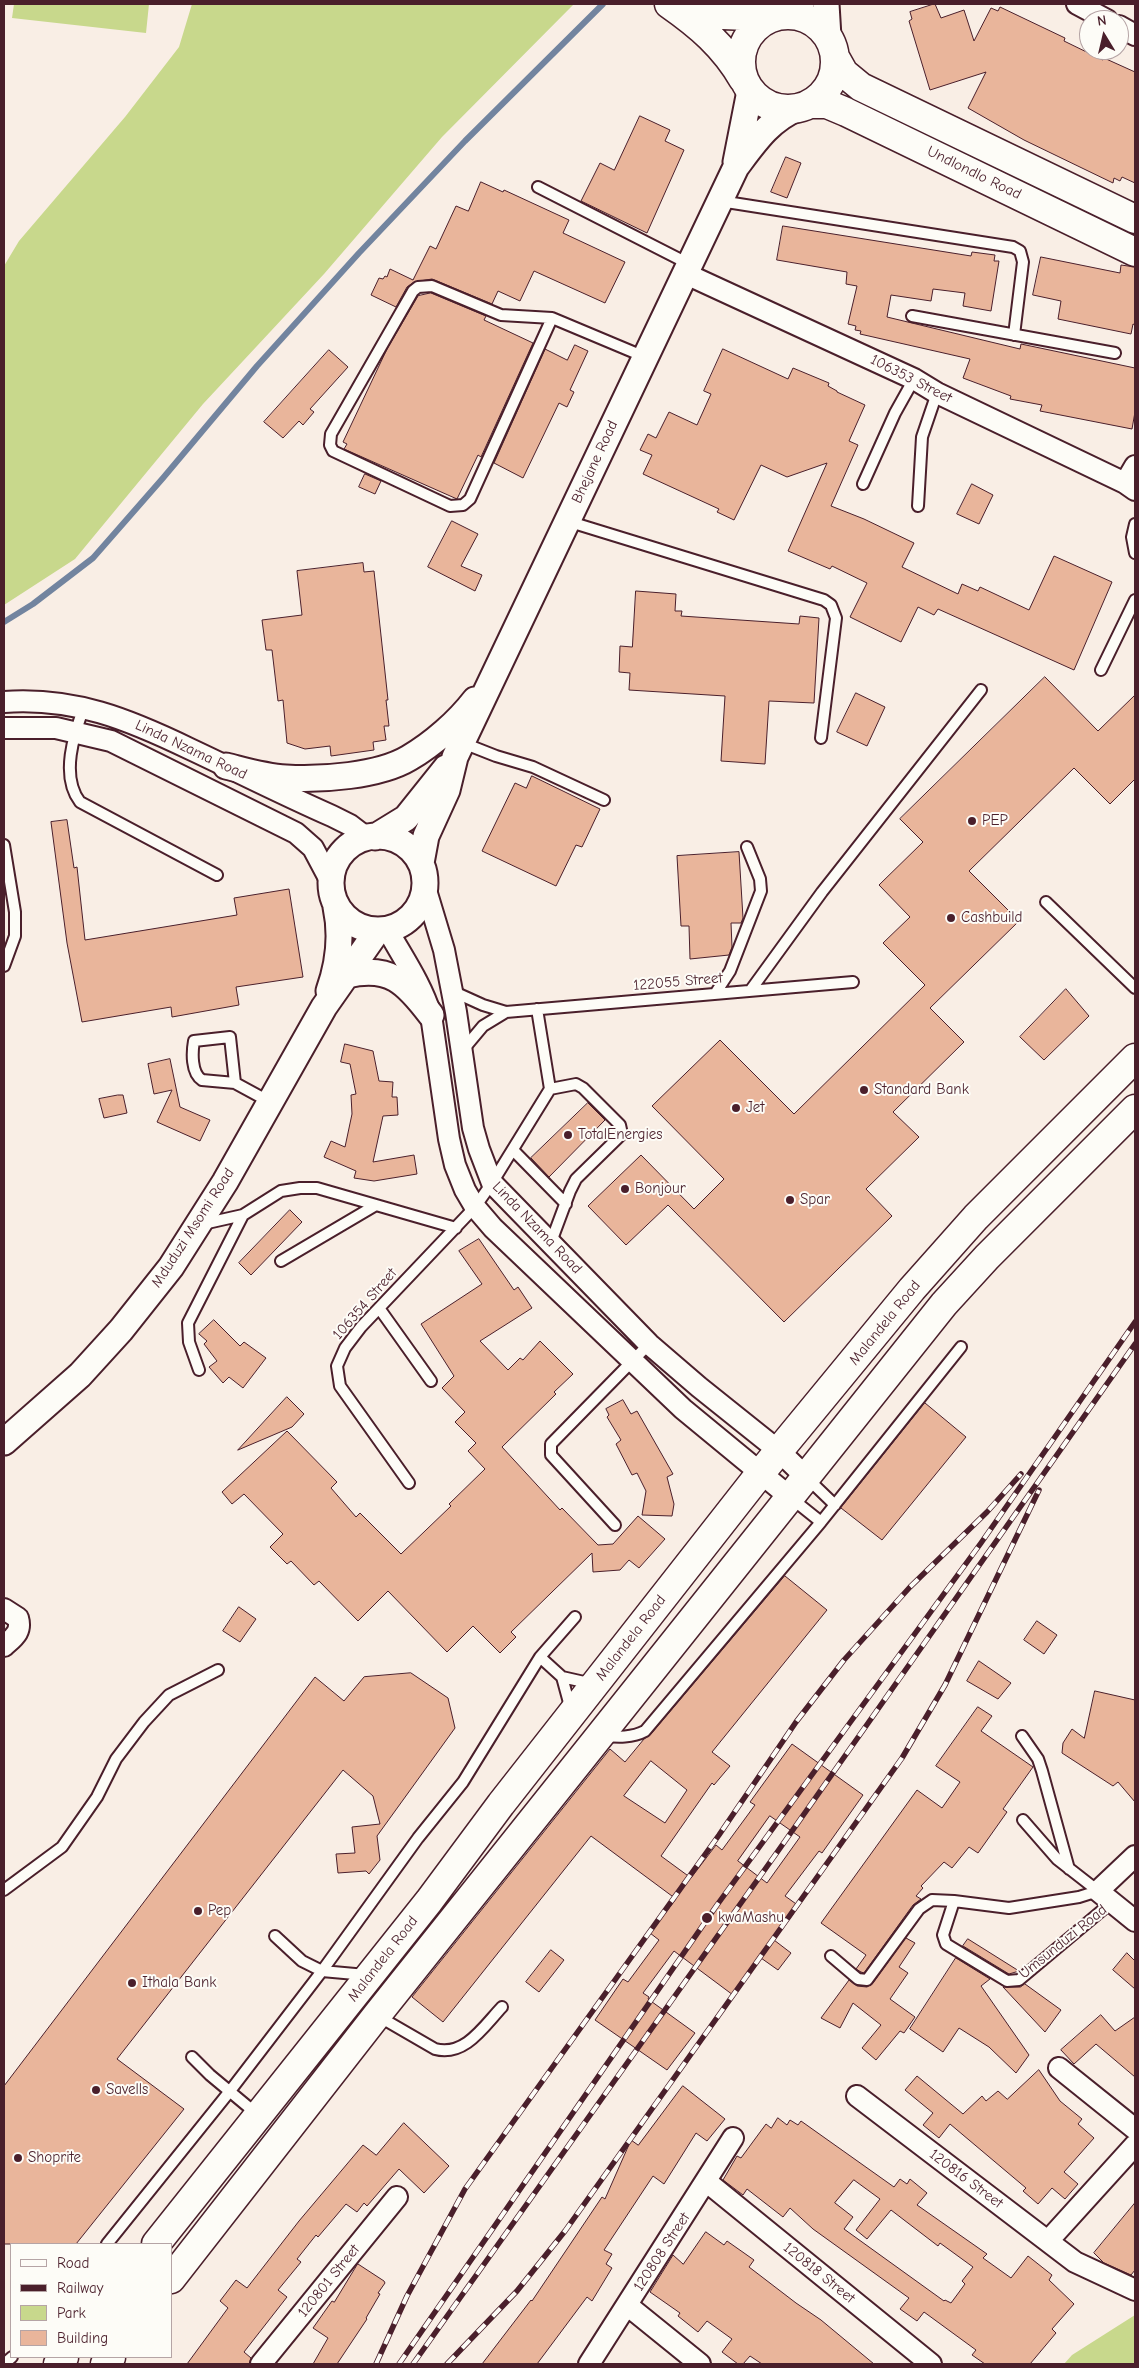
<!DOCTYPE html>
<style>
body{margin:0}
#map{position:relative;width:1139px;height:2368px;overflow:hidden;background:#f9eee5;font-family:"Comic Neue",sans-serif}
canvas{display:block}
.frame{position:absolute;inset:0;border:5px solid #4a1f2b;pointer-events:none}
.legend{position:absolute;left:10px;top:2243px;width:162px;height:115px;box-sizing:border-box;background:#fdfcf7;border:1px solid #b5a4a5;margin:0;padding:6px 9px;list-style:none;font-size:15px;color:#4a1f2b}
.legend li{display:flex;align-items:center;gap:10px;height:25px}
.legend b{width:25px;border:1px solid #b5a4a5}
.north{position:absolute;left:1079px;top:10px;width:50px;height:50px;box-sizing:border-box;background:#fdfcf7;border:1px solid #b5a4a5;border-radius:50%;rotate:351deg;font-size:14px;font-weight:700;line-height:20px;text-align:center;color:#4a1f2b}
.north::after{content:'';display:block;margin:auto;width:18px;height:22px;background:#4a1f2b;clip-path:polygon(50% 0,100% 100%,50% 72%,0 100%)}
</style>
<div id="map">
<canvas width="1139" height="2368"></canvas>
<div class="frame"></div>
<ul class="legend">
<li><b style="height:6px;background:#fdfcf7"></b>Road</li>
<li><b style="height:6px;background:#4a1f2b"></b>Railway</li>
<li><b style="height:14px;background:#c8d88c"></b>Park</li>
<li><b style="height:14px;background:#e9b59b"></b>Building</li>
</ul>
<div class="north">N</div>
</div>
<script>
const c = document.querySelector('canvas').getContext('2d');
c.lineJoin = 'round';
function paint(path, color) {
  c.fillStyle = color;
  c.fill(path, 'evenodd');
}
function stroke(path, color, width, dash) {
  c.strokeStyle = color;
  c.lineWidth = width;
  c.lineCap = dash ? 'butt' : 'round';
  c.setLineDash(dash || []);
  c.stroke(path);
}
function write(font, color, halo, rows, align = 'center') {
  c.font = font + ' "Comic Neue",sans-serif';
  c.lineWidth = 4;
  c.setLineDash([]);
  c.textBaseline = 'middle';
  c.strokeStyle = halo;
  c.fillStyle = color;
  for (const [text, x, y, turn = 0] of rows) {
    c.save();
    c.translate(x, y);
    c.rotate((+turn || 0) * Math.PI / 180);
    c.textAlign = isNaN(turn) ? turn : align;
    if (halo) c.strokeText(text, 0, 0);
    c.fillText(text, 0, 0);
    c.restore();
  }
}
const green = new Path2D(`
 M 14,4 L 149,4 L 146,33 L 12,18 Z
 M 192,4 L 574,4 L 442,137 L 324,274 L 203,404 L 75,559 L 4,605 L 4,266 L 19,241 L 125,117 L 179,47 Z
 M 1135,2315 L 1135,2364 L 1064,2364 L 1072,2355 Z`);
const stream = new Path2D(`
 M 4,622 L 33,604 L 93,558 L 163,478 L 257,366 L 359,253 L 465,141 L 603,4`);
const building = new Path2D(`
 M 935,4 L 941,18 L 964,10 L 974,41 L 991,8 L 998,11 L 1000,7 L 1065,38 L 1064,41 L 1103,60 L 1104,58 L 1135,72 L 1135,183 L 1122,177 L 1120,181 L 1114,178 L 1113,183 L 1024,140 L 968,108 L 986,72 L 930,90 L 909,21 L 912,19 L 910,12 Z
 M 640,116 L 670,130 L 665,141 L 684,150 L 647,233 L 581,201 L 600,163 L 614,170 Z
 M 786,157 L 801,163 L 787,198 L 771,192 Z
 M 481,182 L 503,192 L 504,190 L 569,220 L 563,233 L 625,262 L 605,303 L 534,271 L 520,301 L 498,291 L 492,304 L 432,279 L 414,282 L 407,287 L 396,307 L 371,295 L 379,278 L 383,279 L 385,276 L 387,277 L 390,269 L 413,280 L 430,246 L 436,249 L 456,206 L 468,211 Z
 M 783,226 L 971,256 L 972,252 L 995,255 L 994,261 L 999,261 L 991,311 L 963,306 L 965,293 L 933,289 L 931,301 L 891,295 L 887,317 L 1020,349 L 1021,344 L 1135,368 L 1135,412 L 1132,429 L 1040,411 L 1042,405 L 1010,399 L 1011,396 L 963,378 L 970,359 L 860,334 L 861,331 L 855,330 L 856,326 L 848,324 L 857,286 L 846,284 L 847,272 L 777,260 Z
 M 1041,257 L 1120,273 L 1121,265 L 1135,267 L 1135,325 L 1133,324 L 1131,334 L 1058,319 L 1061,301 L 1033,295 Z
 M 431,293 L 486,316 L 484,320 L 533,343 L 481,457 L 478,455 L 457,499 L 344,449 L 347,444 L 343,442 L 387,349 L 418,296 Z
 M 575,345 L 588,351 L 570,390 L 574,392 L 567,407 L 559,403 L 523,478 L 494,463 L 545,349 L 567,360 Z
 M 723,349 L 788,379 L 793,368 L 829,383 L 828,386 L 837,391 L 837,392 L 865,405 L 849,441 L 858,445 L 831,506 L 864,519 L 914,543 L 902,567 L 958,594 L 962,584 L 978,591 L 980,587 L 1029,610 L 1054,556 L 1112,582 L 1074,670 L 938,609 L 934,615 L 918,607 L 901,642 L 850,617 L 867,583 L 832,566 L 830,569 L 788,551 L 827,463 L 787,477 L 761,465 L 734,520 L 717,512 L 719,509 L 643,474 L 652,455 L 640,450 L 648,434 L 656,438 L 669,412 L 697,425 L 711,394 L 704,391 Z
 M 329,350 L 348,367 L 310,409 L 314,412 L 303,425 L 299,421 L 283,438 L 264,422 Z
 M 365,474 L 381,481 L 375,494 L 359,487 Z
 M 972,484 L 993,495 L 979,524 L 957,514 Z
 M 452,521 L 478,534 L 461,566 L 482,575 L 475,591 L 428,567 Z
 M 363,563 L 364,572 L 374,571 L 388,700 L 386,700 L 389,726 L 384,726 L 386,740 L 373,742 L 374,750 L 331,756 L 330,746 L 305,749 L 287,743 L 283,700 L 278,701 L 272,650 L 266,650 L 262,620 L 302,615 L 297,571 Z
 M 636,591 L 676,594 L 675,611 L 682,611 L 681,616 L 799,624 L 800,616 L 819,618 L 814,703 L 769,701 L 765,764 L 721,761 L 725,696 L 629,690 L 630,673 L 619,672 L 620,646 L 632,647 Z
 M 1045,677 L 1098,731 L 1135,695 L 1135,779 L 1110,804 L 1074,768 L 969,871 L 1019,921 L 930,1008 L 964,1042 L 893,1112 L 919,1137 L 866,1189 L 892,1216 L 784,1322 L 668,1205 L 626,1245 L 588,1206 L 641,1155 L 694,1209 L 724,1179 L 652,1106 L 720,1040 L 794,1114 L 925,985 L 883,943 L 910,917 L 879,885 L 923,842 L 900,819 Z
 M 856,693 L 885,707 L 867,746 L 837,732 Z
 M 532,776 L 600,809 L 582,847 L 576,845 L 556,886 L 482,851 L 515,783 L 526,788 Z
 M 67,820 L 74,868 L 77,867 L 85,940 L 237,915 L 234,898 L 289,889 L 303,977 L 236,987 L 239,1005 L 172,1017 L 171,1007 L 82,1022 L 67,943 L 51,822 Z
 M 739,852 L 743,918 L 741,923 L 731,923 L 732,947 L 729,955 L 690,959 L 689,926 L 681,926 L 677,856 Z
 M 1066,989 L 1089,1016 L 1044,1060 L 1020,1037 Z
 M 345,1044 L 373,1051 L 379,1081 L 393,1082 L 392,1097 L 397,1097 L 398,1115 L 383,1116 L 373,1162 L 414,1155 L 417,1174 L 374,1181 L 354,1178 L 356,1171 L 324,1157 L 331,1141 L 345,1147 L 352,1114 L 351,1095 L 356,1094 L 350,1064 L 341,1062 Z
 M 170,1059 L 180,1107 L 210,1120 L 200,1141 L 157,1122 L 172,1090 L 154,1094 L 148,1064 Z
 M 118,1095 L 123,1095 L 127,1113 L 104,1118 L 99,1099 Z
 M 588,1103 L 605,1120 L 549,1177 L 531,1158 Z
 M 290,1210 L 302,1222 L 251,1275 L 239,1263 Z
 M 479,1239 L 514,1290 L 518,1287 L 532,1308 L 480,1341 L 508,1370 L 520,1358 L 523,1360 L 540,1341 L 573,1374 L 554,1392 L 556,1394 L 502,1447 L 560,1510 L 562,1508 L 598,1545 L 613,1544 L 638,1516 L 665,1539 L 639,1568 L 629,1560 L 620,1570 L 593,1572 L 592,1553 L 511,1632 L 516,1637 L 500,1653 L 473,1626 L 447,1652 L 388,1591 L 358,1621 L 319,1581 L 314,1585 L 291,1561 L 287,1564 L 270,1547 L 283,1534 L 244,1494 L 232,1504 L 222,1492 L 287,1431 L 337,1482 L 331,1488 L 356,1517 L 360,1513 L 401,1554 L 451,1506 L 449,1504 L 485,1469 L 468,1451 L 476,1443 L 455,1422 L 465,1412 L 442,1388 L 454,1376 L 421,1324 L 482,1284 L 459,1251 Z
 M 214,1320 L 240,1346 L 244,1342 L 266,1358 L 243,1388 L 229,1377 L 223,1383 L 209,1367 L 217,1361 L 204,1344 L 207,1341 L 199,1334 Z
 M 287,1397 L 304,1414 L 292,1427 L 238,1450 Z
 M 623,1400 L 631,1414 L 637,1411 L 673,1474 L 667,1477 L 674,1504 L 672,1516 L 642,1515 L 646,1491 L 637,1473 L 632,1475 L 616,1444 L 621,1440 L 607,1417 L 609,1415 L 606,1409 Z
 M 925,1403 L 966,1437 L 882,1540 L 841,1508 Z
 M 785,1576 L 827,1610 L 712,1752 L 730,1766 L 714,1785 L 712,1783 L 661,1856 L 691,1878 L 716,1845 L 722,1850 L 755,1805 L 750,1802 L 792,1744 L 863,1795 L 822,1853 L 819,1851 L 785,1896 L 799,1906 L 774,1940 L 791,1953 L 778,1970 L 761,1958 L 733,1995 L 674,1951 L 643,1993 L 649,1997 L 648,1999 L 695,2033 L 667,2070 L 595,2020 L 623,1979 L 628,1982 L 659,1940 L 650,1933 L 676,1899 L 591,1836 L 443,2022 L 412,1997 L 610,1749 L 625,1762 L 644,1739 L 650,1735 ZM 651,1761 L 687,1790 L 665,1823 L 624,1796 ZM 770,1816 L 800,1837 L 767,1883 L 738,1861 Z
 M 239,1607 L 256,1619 L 240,1642 L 223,1631 Z
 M 1037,1621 L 1057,1635 L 1044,1654 L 1024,1640 Z
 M 979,1661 L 1011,1683 L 998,1699 L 967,1681 Z
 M 411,1673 L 448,1698 L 455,1728 L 377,1836 L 380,1860 L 369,1874 L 366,1871 L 338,1873 L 336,1854 L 355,1853 L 352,1827 L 380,1824 L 373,1796 L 343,1770 L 117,2059 L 184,2109 L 76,2244 L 4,2244 L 4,2086 L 315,1677 L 344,1701 L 364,1677 Z
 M 1095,1691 L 1135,1700 L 1135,1802 L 1118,1782 L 1113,1786 L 1062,1753 L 1063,1743 L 1072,1729 L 1084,1738 Z
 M 978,1707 L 992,1716 L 981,1731 L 1033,1767 L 1003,1809 L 1007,1812 L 978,1853 L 969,1847 L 952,1868 L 944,1862 L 921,1886 L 923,1888 L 916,1896 L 921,1899 L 913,1905 L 864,1973 L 861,1972 L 856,1969 L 866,1955 L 821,1923 L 917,1790 L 942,1808 L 960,1782 L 936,1766 Z
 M 906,1938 L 915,1943 L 899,1967 L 908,1973 L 890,1999 L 915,2017 L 904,2033 L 900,2031 L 876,2060 L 862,2048 L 881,2025 L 853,2003 L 840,2028 L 821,2018 L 849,1980 L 857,1986 L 867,1987 L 872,1984 Z
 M 968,1939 L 1019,1971 L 1009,1974 L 963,1946 Z
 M 551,1950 L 564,1960 L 539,1992 L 526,1982 Z
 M 1127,1953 L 1135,1961 L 1135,1989 L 1113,1970 Z
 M 956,1958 L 990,1979 L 981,1986 L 1029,2055 L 1016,2073 L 989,2047 L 959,2028 L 943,2052 L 910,2029 Z
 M 1025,1984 L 1061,2010 L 1045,2032 L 1003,1987 L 1020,1987 Z
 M 1101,2015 L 1115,2031 L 1135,2017 L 1135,2077 L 1096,2044 L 1074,2064 L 1061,2050 Z
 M 1039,2070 L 1060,2101 L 1082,2119 L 1078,2124 L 1094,2138 L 1064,2172 L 1078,2184 L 1065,2199 L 1052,2188 L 1038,2204 L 1023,2191 L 1026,2188 L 950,2124 L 939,2138 L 923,2125 L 933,2113 L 905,2090 L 917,2076 L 963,2114 L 982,2096 L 986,2101 L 998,2091 L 1007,2099 Z
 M 683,2086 L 725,2119 L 707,2141 L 696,2133 L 664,2184 L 653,2176 L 604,2250 L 612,2254 L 606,2264 L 612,2268 L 592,2301 L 587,2297 L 537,2364 L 482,2364 L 531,2300 L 532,2301 L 602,2197 L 605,2199 L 631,2140 L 638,2145 Z
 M 778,2118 L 787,2125 L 790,2120 L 798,2125 L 801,2121 L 894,2187 L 900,2179 L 907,2184 L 910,2179 L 927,2193 L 917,2205 L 987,2254 L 983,2258 L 1011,2278 L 1028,2256 L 1052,2275 L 1049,2280 L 1074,2304 L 1052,2329 L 1056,2333 L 1030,2364 L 985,2364 L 972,2355 L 976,2350 L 924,2312 L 917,2321 L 900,2309 L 909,2298 L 813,2229 L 790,2208 L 783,2217 L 747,2189 L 743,2195 L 723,2180 L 737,2156 L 741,2158 L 766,2124 L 771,2128 ZM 854,2180 L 880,2199 L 856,2230 L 867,2239 L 891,2210 L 938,2246 L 940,2243 L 973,2267 L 962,2281 L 965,2284 L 951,2303 L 945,2300 L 944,2301 L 844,2229 L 853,2217 L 835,2203 Z
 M 404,2123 L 449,2166 L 424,2193 L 399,2169 L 367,2206 L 364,2203 L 357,2212 L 346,2204 L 318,2237 L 316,2235 L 297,2259 L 301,2262 L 278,2290 L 287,2297 L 244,2352 L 251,2358 L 249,2364 L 187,2364 L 228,2308 L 220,2301 L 236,2280 L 247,2288 L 299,2221 L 363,2145 L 376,2155 Z
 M 1135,2203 L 1135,2270 L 1131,2275 L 1104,2263 L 1094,2253 Z
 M 706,2232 L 724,2245 L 727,2241 L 754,2260 L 749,2267 L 796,2303 L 821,2320 L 874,2364 L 762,2364 L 750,2356 L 743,2364 L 738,2364 L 722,2352 L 732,2339 L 707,2321 L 698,2332 L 678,2316 L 680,2313 L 650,2292 L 673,2255 L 683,2264 Z
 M 358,2264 L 384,2281 L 385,2283 L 378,2293 L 380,2294 L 366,2318 L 367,2319 L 337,2364 L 313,2364 L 328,2338 L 313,2328 L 332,2301 L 334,2302 Z`);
const service = new Path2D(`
 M 538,187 L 689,264
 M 720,201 L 1013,247 L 1020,251 L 1023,262 L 1014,335
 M 912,316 L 1115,353
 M 552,318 L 470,499 L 463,505 L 450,506 L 333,451 L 330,445 L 331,434 L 413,291 L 418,287 L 432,286 L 501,315 L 552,318 L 645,357
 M 863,484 L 895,413 L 914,379
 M 918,506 L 922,437 L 937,393
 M 567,521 L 824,600 L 831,605 L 836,618 L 821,738
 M 1135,524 L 1132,537 L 1135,553
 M 1101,670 L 1135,600
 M 84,707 C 74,734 60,776 80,802 L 217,875
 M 463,743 L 496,756 L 533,767 L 604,800
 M 4,845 L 15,912 L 15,936 L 4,966
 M 1046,902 L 1135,988
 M 452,991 L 483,1005 L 506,1012 L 853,982
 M 750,991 L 822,892 L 981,690
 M 715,994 L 730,971 L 761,891 L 760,879 L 747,847
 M 537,1009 L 550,1089
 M 462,1051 L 483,1026 L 506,1012
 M 235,1083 L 230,1037 L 194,1041 C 192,1052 191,1073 202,1080 L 235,1083 L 270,1102
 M 513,1150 L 566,1204
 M 203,1224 L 243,1215 L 281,1191 L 300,1188 L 317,1188 L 456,1228
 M 281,1261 L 376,1205
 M 379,1308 L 431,1381
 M 199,1370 L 189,1342 L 188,1323 L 243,1215
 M 807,1478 L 835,1505
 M 409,1483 L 340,1386 L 337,1366 L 345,1348 L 361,1327 L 475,1207 L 492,1183 L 550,1089 L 576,1084 L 583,1088 L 620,1125 L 622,1134 L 576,1179 L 570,1191 L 551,1242
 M 791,1498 L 821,1522
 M 615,1525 L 551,1455 L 551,1444 L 649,1344
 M 540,1657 L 575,1617
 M 562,1677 L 571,1710
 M 604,1736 C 618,1737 632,1738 645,1731 L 821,1522 L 961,1347
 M 1022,1736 L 1038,1759 L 1042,1771 L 1069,1869
 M 1023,1820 L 1057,1859 L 1098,1891
 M 4,1890 L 62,1847 L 97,1797 L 116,1759 L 144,1722 L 169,1695 L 218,1670
 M 1098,1891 L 1079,1897 L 1009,1908 L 954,1901 L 943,1935 L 946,1944 L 1007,1981 L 1019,1980 L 1112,1902
 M 275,1936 L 302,1961 L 322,1971 L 366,1975
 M 831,1956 L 858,1979 L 867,1980 L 919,1909 L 932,1900 L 954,1901
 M 378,2016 L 435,2049 C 465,2057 484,2026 502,2007
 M 192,2057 L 210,2075 L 258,2115
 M 107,2244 L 230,2091 L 322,1971 L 418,1838 L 463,1782 L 540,1657 L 562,1677 L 593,1684
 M 4,2364 L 12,2357`);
const minor = new Path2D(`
 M 1077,4 L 1107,20
 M 1119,26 L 1135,35
 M 684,273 L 914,379 L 937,393 L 1125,483 L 1135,490
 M 1125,483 L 1135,466
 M 4,702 C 74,697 128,719 190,749 C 237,771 284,795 332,816 L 350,825 L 367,838
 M 4,728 L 56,728 L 111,741 L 296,833 L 313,848 L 330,880
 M 425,887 L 444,950 L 456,1012 L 473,1128 L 479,1149 L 492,1183 L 649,1344 L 699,1387 L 779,1451 L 807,1478
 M 387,929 C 403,958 421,983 431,1015 L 449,1139 L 455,1165 L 465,1190 L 475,1207 L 493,1228 L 683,1409 L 791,1498
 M 4,1609 L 18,1618 C 22,1632 14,1637 4,1646
 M 1135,1856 L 1098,1891 L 1135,1921
 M 1059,2068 L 1135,2129
 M 857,2096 L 1075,2262 L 1135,2290
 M 707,2182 L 931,2364
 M 1048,2241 L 1135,2145
 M 627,2305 L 700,2364
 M 261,2364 L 397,2197
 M 589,2364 L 733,2138`);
const tertiary = new Path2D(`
 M 826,4 L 828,37
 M 784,15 L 801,4
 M 736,162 L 750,91
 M 226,766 C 246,771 266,777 286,778 C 321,780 379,776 409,758 C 433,744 458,722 475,700
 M331 883a47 47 0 1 1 94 0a47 47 0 1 1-94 0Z
 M 375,837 L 406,818 L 446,768
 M 421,863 L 426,836 L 447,790 L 455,757 L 736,167 C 754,143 770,119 798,108
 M 347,975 C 390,965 406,982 431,1015
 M 329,991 C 339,963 342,935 336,907
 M 4,1442 L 80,1375 L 121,1330 L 171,1267 L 225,1182 L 324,1007 L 378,930`);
const secondary = new Path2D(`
 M 669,4 C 699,25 724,46 743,79
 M 680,5 L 723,15 L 772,17
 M741 62a47 47 0 1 1 94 0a47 47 0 1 1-94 0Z
 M 835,57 L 844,73 L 861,87 L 1135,219
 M 809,104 L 827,104 L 846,112 L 1135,252
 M 156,2244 L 429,1901 L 501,1804 L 759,1475 L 912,1289 L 976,1217 L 1135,1058
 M 171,2279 L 377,2015 L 944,1304 L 987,1257 L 1135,1109
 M 58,2364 L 64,2357
 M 105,2364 L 111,2357`);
const rail = new Path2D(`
 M 376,2364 L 407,2296 L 465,2189 L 719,1835 L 796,1722 L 844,1660 L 910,1587 L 987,1512 L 1021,1474
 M 399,2364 L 717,1905 L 981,1543 L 1135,1322
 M 413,2364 L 778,1851 L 1135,1344
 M 447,2364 L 517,2291 L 565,2231 L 902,1758 L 945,1685 L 1039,1490`);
const markers = [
 [972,821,5,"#4a1f2b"],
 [951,918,5,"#4a1f2b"],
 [864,1090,5,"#4a1f2b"],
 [736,1108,5,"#4a1f2b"],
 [568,1135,5,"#4a1f2b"],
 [625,1189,5,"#4a1f2b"],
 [790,1200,5,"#4a1f2b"],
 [198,1911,5,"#4a1f2b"],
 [707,1918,6,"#4a1f2b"],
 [132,1983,5,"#4a1f2b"],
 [96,2090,5,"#4a1f2b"],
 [18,2158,5,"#4a1f2b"]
];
const streetNames = [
 ["Undlondlo Road",974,173,26],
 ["106353 Street",911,379,27],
 ["Bhejane Road",595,462,-65],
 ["Linda Nzama Road",191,750,25],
 ["122055 Street",678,982,-5],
 ["Mduduzi Msomi Road",193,1228,-57],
 ["Linda Nzama Road",537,1228,46],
 ["106354 Street",365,1304,-49],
 ["Malandela Road",885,1323,-51],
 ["Malandela Road",631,1638,-52],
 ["Umsunduzi Road",1063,1942,-39],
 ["Malandela Road",383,1959,-52],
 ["120816 Street",966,2179,37],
 ["120808 Street",662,2252,-57],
 ["120818 Street",819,2273,39],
 ["120801 Street",329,2281,-51]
];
const poiNames = [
 ["PEP",982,821],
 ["Cashbuild",961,918],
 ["Standard Bank",874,1090],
 ["Jet",746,1108],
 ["TotalEnergies",578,1135],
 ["Bonjour",635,1189],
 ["Spar",800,1200],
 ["Pep",208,1911],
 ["kwaMashu",718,1918],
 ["Ithala Bank",142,1983],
 ["Savells",106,2090],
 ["Shoprite",28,2158]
];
paint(green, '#c8d88c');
stroke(stream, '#72849f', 6);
paint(building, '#e9b59b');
stroke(building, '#4a1f2b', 1);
stroke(service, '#4a1f2b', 14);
stroke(minor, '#4a1f2b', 24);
stroke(tertiary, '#4a1f2b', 29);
stroke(secondary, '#4a1f2b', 31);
stroke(service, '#fdfcf7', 10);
stroke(minor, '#fdfcf7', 20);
stroke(tertiary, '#fdfcf7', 25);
stroke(secondary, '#fdfcf7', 28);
stroke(rail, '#4a1f2b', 5.5);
stroke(rail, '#fdfcf7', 4, [11]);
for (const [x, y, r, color] of markers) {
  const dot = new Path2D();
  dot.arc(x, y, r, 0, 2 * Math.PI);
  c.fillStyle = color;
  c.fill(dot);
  stroke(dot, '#fdfcf7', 2);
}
write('15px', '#4a1f2b', '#fdfcf7', streetNames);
write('15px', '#4a1f2b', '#fdfcf7', poiNames, 'left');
</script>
